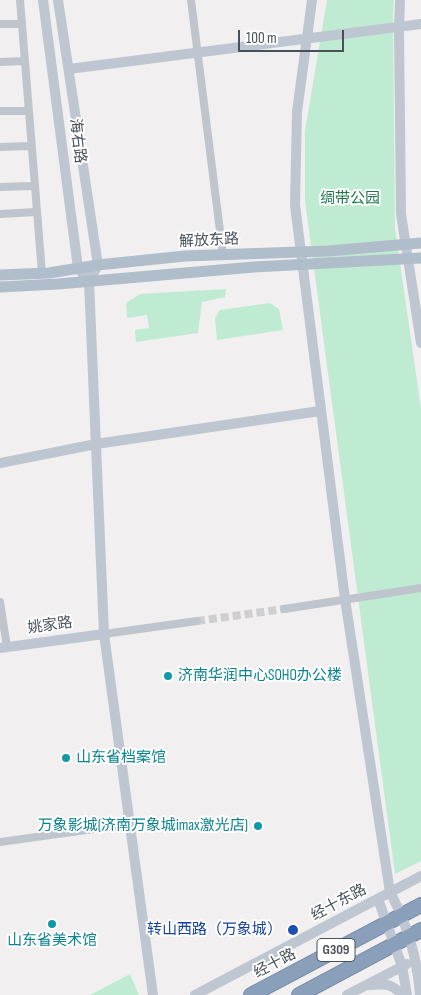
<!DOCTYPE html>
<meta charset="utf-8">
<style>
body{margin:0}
#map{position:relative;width:421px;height:995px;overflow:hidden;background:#f1efef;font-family:"Sofia Sans Condensed",sans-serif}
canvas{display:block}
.scale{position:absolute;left:238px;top:30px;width:106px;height:22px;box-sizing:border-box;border:2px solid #48515a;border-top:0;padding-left:6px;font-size:15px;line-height:18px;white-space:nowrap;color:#48515a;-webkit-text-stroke:4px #fff;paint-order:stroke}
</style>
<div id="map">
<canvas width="421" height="995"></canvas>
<div class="scale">100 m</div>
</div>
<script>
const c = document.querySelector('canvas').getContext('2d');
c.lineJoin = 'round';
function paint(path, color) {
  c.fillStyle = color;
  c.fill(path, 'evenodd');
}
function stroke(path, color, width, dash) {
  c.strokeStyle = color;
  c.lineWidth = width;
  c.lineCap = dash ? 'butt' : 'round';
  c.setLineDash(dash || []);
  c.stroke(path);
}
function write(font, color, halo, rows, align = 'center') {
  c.font = font + ' "Sofia Sans Condensed","Noto Sans SC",sans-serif';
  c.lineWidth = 4;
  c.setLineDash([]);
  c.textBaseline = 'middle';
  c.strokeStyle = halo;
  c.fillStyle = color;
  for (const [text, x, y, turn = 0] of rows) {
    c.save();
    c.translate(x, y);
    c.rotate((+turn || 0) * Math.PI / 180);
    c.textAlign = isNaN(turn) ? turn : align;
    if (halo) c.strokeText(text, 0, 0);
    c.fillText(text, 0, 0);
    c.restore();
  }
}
const green = new Path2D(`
 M 327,0 L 394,0 L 393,13 L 395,228 L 421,409 L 421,861 L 395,874 L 305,201 L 305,131 Z
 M 226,289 L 225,297 L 202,302 L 198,333 L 136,342 L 135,330 L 149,328 L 147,315 L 127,318 L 126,303 L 140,294 Z
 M 270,303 L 279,309 L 283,330 L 217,340 L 215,318 L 220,310 Z
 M 130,974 L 139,995 L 90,995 Z`);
const streetTunnel = new Path2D(`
 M 197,621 L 284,609`);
const street = new Path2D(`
 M 20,0 L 42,273
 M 191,0 L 223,255
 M 0,24 L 21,24
 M 0,62 L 24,61
 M 0,111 L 28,111
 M 0,147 L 30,146
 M 0,187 L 34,186
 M 0,214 L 36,212
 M 0,602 L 7,647
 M 284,609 L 421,588
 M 104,634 L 197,621
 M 0,842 L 130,824`);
const secondary = new Path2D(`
 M 43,0 L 78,268 L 89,281
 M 58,0 L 98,265 L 89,281 L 104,634 L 153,995
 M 312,0 L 297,112 L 295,205 L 345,599 L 390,892 C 408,926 417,957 420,995
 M 400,0 L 399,27 L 401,214 L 421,343
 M 69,69 L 421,24
 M 0,463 L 96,444 L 320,411
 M 0,648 L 104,634
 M 378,899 L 402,966 L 407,995
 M 370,985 C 386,984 391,983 402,995
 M 195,995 L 421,876
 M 347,995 L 407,964`);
const primary = new Path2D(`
 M 0,275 L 49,273 L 98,265 L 185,256 L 328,251 L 421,243
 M 0,287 L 58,284 L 254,267 L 421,258`);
const highway = new Path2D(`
 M 251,995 L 421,905
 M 299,995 L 421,930`);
const markers = [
 [168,676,5,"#0f9aa8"],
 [66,758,5,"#0f9aa8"],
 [258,826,5,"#0f9aa8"],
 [52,924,5,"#0f9aa8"],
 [293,930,6,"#1a4fb4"]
];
const shields = [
 [336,950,38]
];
const shieldNames = [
 ["G309",336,950]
];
const streetNames = [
 ["海右路",77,141,83],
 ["解放东路",209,241,-3],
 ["姚家路",50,626,-8],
 ["经十东路",339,903,-28],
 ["经十路",275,964,-28]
];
const parkNames = [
 ["绸带公园",350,199]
];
const cultureNames = [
 ["济南华润中心SOHO办公楼",178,676],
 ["山东省档案馆",76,758],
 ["万象影城(济南万象城imax激光店)",248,826,"right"],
 ["山东省美术馆",52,941,"center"]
];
const transitNames = [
 ["转山西路（万象城）",282,930]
];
paint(green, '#c0ebd3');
stroke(streetTunnel, '#cfcfd1', 8, [8, 4]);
stroke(highway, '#758aa5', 16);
stroke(street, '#bec5cc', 8);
stroke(secondary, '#bec6d1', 10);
stroke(primary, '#b0bdcb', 11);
stroke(highway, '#8a9fba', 14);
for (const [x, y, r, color] of markers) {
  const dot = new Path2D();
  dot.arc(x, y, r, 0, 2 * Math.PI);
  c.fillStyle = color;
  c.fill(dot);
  stroke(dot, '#fff', 2);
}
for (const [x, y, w] of shields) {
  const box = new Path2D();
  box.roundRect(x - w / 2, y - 11.5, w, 23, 4);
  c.fillStyle = '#fff';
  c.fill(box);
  stroke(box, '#48515a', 1);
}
write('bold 14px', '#48515a', null, shieldNames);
write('15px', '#48515a', '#fff', streetNames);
write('15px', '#1e774e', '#fff', parkNames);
write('15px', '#0d838f', '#fff', cultureNames, 'left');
write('15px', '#164399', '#fff', transitNames, 'right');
</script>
